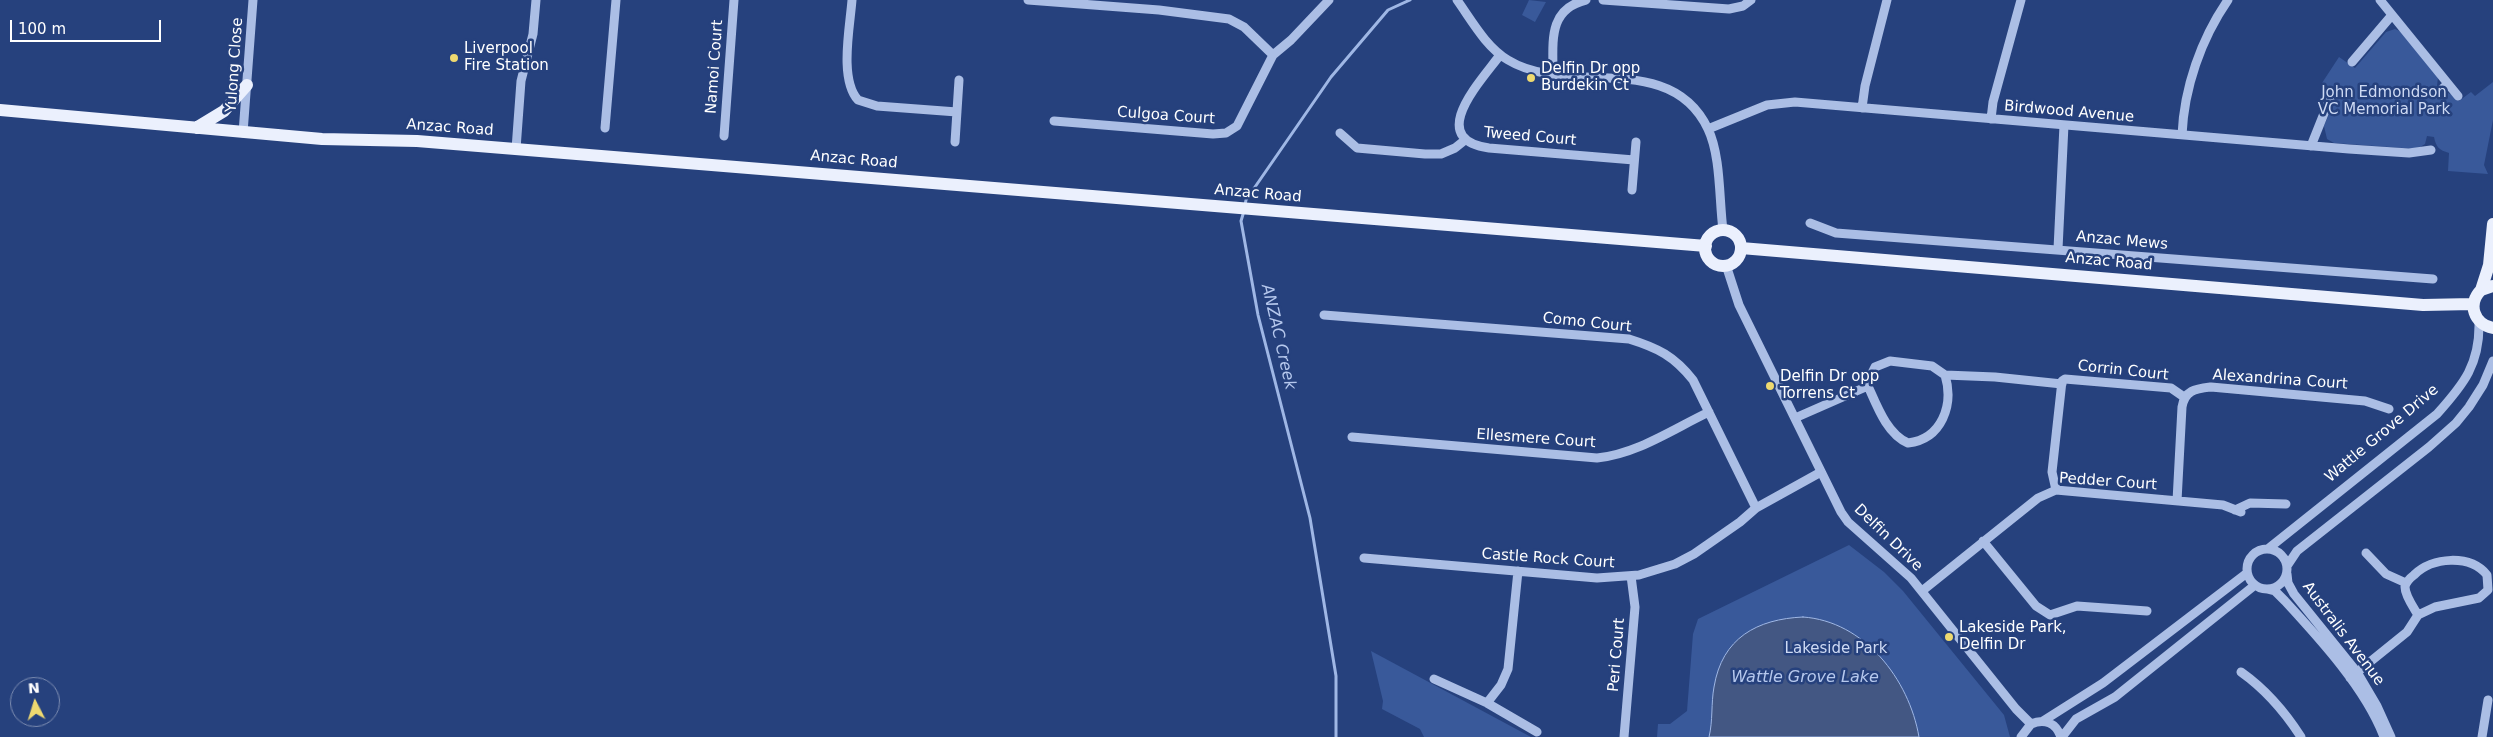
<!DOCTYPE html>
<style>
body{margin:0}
#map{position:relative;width:2493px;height:737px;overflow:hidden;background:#26417d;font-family:"DejaVu Sans",sans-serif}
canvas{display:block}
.north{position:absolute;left:10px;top:677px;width:50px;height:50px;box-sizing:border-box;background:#26417d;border:1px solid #7d8db1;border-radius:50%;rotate:355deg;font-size:14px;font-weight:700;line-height:20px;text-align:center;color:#fff}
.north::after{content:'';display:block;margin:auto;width:18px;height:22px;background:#eed970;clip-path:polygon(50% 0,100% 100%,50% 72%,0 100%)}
.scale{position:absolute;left:10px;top:20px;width:151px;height:22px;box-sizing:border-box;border:2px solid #fff;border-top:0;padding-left:6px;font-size:15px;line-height:18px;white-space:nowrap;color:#fff;-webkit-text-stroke:4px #26417d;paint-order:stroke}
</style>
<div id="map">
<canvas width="2493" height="737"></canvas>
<div class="north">N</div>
<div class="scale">100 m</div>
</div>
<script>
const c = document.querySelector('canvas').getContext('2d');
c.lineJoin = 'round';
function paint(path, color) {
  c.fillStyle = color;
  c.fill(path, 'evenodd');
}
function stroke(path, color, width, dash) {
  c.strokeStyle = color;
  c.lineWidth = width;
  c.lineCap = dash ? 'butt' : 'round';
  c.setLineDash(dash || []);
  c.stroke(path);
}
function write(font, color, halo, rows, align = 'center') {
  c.font = font + ' "DejaVu Sans",sans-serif';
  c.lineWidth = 5;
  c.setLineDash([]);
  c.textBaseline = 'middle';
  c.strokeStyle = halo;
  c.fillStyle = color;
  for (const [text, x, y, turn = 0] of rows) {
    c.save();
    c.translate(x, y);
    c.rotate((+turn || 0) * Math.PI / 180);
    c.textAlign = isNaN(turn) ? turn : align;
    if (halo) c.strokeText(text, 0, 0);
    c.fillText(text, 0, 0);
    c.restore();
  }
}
const green = new Path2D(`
 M 1529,0 L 1546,2 L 1535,22 L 1522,15 Z
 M 2395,29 L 2402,32 L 2438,77 L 2437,86 L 2429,92 L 2433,99 L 2445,92 L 2454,95 L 2459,101 L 2471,92 L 2475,96 L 2493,82 L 2493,120 L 2484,165 L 2488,174 L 2448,171 L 2449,153 C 2439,150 2436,147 2434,137 L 2427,136 L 2425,144 L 2417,149 L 2334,143 L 2327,139 L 2324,126 L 2339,91 L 2322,83 L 2339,57 L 2355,68 L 2386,32 Z
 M 1849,545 L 1884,572 L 1903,591 L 2004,715 L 2010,737 L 1657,737 L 1658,724 L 1670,724 L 1687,711 L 1693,634 L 1698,619 Z
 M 1371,651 L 1531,737 L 1424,737 L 1420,729 L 1382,709 L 1383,701 Z`);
const water = new Path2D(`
 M 1803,617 C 1864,621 1909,679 1919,737 L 1709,737 C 1713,721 1711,703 1714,687 C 1722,638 1757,619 1803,617 Z`);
const stream = new Path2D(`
 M 1245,205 L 1246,200 L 1331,77 L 1388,10 L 1410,0
 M 1244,211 L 1241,221 L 1258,315 L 1310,518 L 1336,676 L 1336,737`);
const minor = new Path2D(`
 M 852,0 C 850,27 839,79 858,100 L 877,106 L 957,112
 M 1028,0 L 1159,10 L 1229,19 L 1244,27 L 1273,55
 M 1457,0 C 1472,21 1486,47 1508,60 C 1568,97 1670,49 1708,129 C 1721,156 1719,200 1723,230
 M 1603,0 L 1729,9 L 1743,6 L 1751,0
 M 2380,0 L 2458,96
 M 1500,55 C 1481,81 1425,139 1489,148 L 1634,160
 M 2352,62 L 2392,15
 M 1553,74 C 1553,41 1548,9 1586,0
 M 2436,94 L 2448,84
 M 1862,108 L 1865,86 L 1887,0
 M 1991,119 L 1993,102 L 2021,0
 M 1054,121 L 1213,134 L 1226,133 L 1237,126 L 1273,55 L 1291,40 L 1329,0
 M 605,128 L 616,0
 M 1708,129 L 1767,105 L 1795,102 L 2349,149 L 2409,153 L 2431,150
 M 243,133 L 253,0
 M 1340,133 L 1357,148 L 1425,154 L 1441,154 L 1455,148 L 1465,140
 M 2182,135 C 2184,88 2201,39 2228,0
 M 724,136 L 734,0
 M 955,142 L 959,80
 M 2311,146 L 2331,96
 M 516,149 L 521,81 L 533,34 L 536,0
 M 1632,190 L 1636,142
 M 1810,223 L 1836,233 L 2433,279
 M 2058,249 L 2064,125
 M 1726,265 L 1739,305 L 1841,512 L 1848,522 L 1911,578 L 2016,709 L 2031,724
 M 1324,315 L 1629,339 C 1658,348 1674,356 1693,380 L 1756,508
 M 1945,375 L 1995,377 L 2062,384
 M 1795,418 L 1868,386 L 1869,379 L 1875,367 L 1890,361 L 1932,366 L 1945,375 C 1954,405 1942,439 1908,443 C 1887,434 1877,406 1868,386
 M 1352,437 L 1597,458 C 1637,454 1673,429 1709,412
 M 2056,490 L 2052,472 L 2062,381 L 2065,379 L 2171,388 L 2184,397
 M 2177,501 L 2182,407 C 2185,390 2195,389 2211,387 L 2365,401 L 2389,409
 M 2235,510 L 2250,503 L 2286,504
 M 1983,541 L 2036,606 L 2050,615 L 2077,606 L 2147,611
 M 2269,548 L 2437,414 C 2464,384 2480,364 2479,322
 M2247 569a20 20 0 1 1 40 0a20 20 0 1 1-40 0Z
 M 2366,553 L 2386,574 L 2406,583
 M 1364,558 L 1597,578 L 1639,575 L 1675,564 L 1694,554 L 1740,522 L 1756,508 L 1821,472
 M 2287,566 L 2297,551 L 2429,447 L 2456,423 L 2469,407 L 2483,385 L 2493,361
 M 2287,574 L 2288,583 L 2294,594 L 2357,672 L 2377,706 L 2391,737
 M 2267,589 L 2275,591 L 2285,601 C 2320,639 2366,689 2384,737
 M 1922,591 L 2038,498 L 2056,490 L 2223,505 L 2241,512
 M 2241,672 C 2265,689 2285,712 2301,737
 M 2350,678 L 2407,632 L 2418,615 L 2435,607 L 2479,598 L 2488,590 L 2487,575 C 2470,554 2432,557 2414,575 C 2410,578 2406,582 2405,587 C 2405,596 2414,608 2418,615
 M 1434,679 L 1487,703 L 1537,732
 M 1487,703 L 1501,685 L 1508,669 L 1518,571
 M 2043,721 L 2103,683 L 2247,573
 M 1624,737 L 1635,607 L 1631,576
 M 2021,737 L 2031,724 C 2045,718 2056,723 2061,737
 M 2062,737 L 2076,719 L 2115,697 L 2255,585
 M 2482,737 L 2488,700`);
const major = new Path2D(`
 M 0,110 L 322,139 L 417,141 L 1706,246
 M 196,128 L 224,111 L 247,85
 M1705 248a18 18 0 1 1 36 0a18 18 0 1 1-36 0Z
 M 1741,248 L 2423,305 L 2473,304
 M 2493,286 L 2481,290 C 2467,304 2474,324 2493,328
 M 2481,290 L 2489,265 L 2493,224`);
const markers = [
 [454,58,5,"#eed970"],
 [1531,78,5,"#eed970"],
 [1770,386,5,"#eed970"],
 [1949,637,5,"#eed970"]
];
const poiNames = [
 ["Liverpool",464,49],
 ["Fire Station",464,66],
 ["Delfin Dr opp",1541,69],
 ["Burdekin Ct",1541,86],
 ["Delfin Dr opp",1780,377],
 ["Torrens Ct",1780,394],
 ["Lakeside Park,",1959,628],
 ["Delfin Dr",1959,645]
];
const streetNames = [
 ["Yulong Close",235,65,-86],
 ["Namoi Court",715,67,-86],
 ["Birdwood Avenue",2069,112,5],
 ["Culgoa Court",1166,116,4],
 ["Anzac Road",450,128,4],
 ["Tweed Court",1530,137,5],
 ["Anzac Road",854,160,5],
 ["Anzac Road",1258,194,5],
 ["Anzac Mews",2122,241,5],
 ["Anzac Road",2109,262,5],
 ["Como Court",1587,323,6],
 ["Corrin Court",2123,371,6],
 ["Alexandrina Court",2280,380,4],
 ["Wattle Grove Drive",2382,434,-40],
 ["Ellesmere Court",1536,439,4],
 ["Pedder Court",2108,482,4],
 ["Delfin Drive",1888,538,44],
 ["Castle Rock Court",1548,559,4],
 ["Australis Avenue",2343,634,53],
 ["Peri Court",1617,655,-85]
];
const parkNames = [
 ["John Edmondson",2384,93],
 ["VC Memorial Park",2384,110],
 ["Lakeside Park",1836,649]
];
const waterNames = [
 ["ANZAC Creek",1278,337,77],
 ["Wattle Grove Lake",1805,678]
];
paint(green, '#39599a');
paint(water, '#435783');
stroke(water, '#9fb7e5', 1);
stroke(stream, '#9fb7e5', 3);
stroke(minor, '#abbee5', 9);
stroke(major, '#ebf0fd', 12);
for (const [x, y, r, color] of markers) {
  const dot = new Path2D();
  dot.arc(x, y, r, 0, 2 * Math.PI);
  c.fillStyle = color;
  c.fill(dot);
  stroke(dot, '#26417d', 2);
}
write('15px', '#fff', '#26417d', poiNames, 'left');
write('15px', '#fff', '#26417d', streetNames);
write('15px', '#cedaf4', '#26417d', parkNames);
write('italic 16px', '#b6c8ed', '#26417d', waterNames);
</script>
